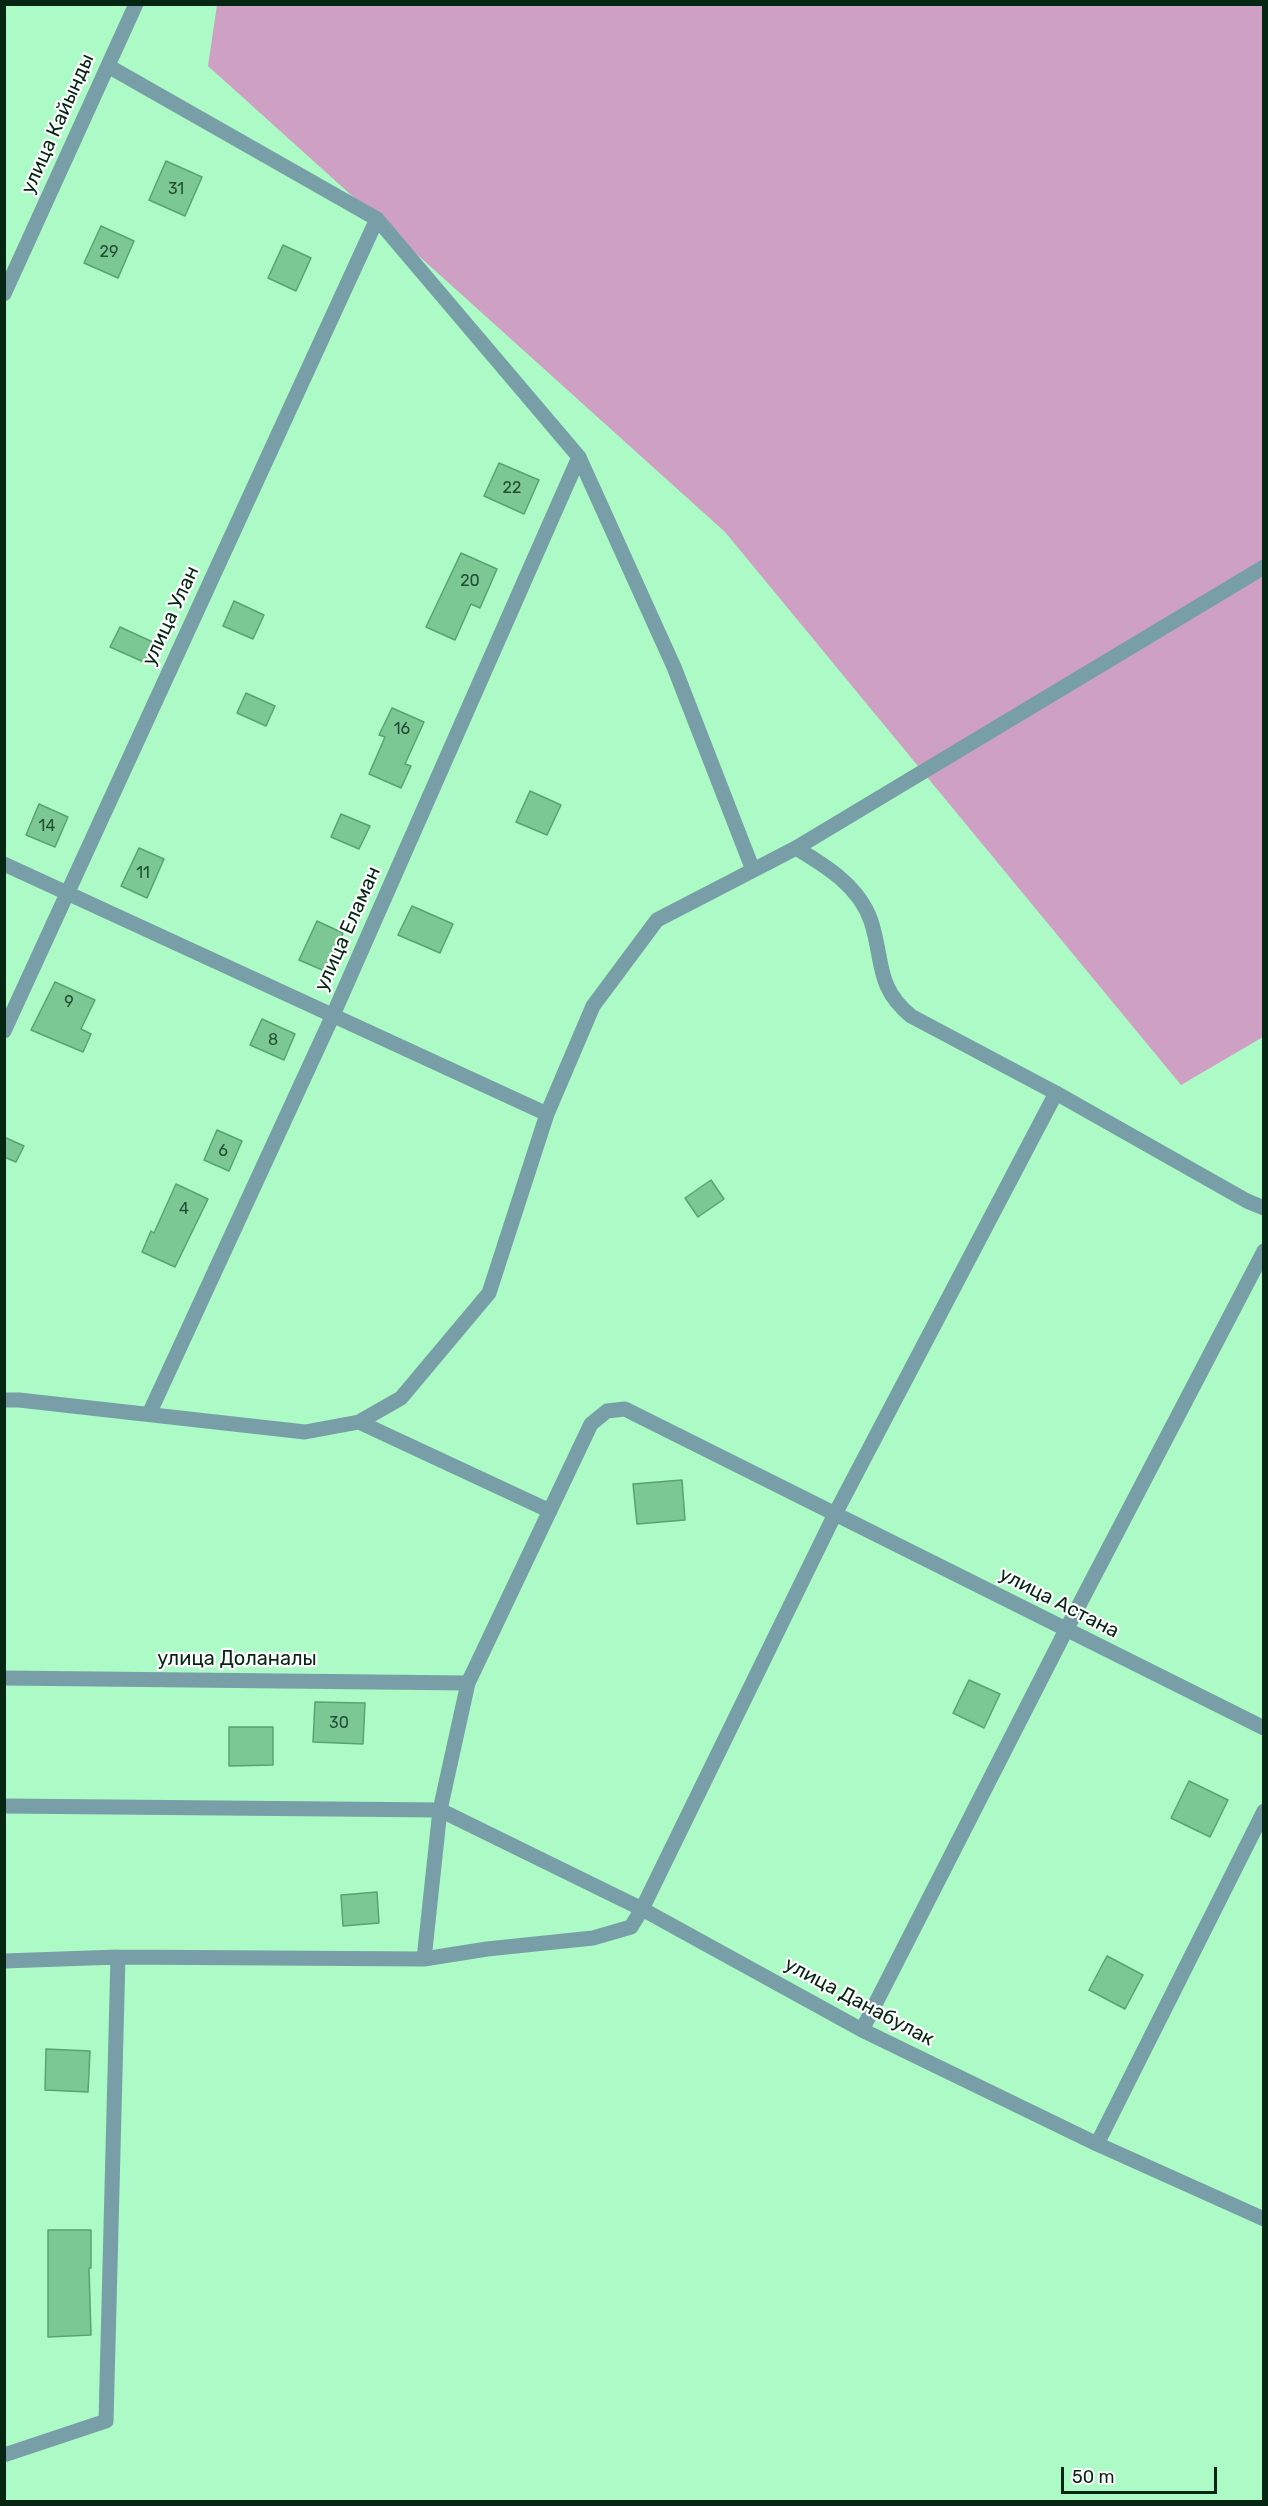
<!DOCTYPE html>
<meta charset="utf-8">
<style>
body{margin:0}
#map{position:relative;width:1268px;height:2506px;overflow:hidden;background:#acfac5;font-family:Rubik,sans-serif}
canvas{display:block}
.frame{position:absolute;inset:0;border:6px solid #052613;pointer-events:none}
.scale{position:absolute;left:1061px;top:2467px;width:156px;height:27px;box-sizing:border-box;border:3px solid #052613;border-top:0;padding-left:8px;font-size:18px;line-height:21px;white-space:nowrap;color:#052613;-webkit-text-stroke:4px #fff;paint-order:stroke}
</style>
<div id="map">
<canvas width="1268" height="2506"></canvas>
<div class="frame"></div>
<div class="scale">50 m</div>
</div>
<script>
const c = document.querySelector('canvas').getContext('2d');
c.lineJoin = 'round';
function paint(path, color) {
  c.fillStyle = color;
  c.fill(path, 'evenodd');
}
function stroke(path, color, width, dash) {
  c.strokeStyle = color;
  c.lineWidth = width;
  c.lineCap = dash ? 'butt' : 'round';
  c.setLineDash(dash || []);
  c.stroke(path);
}
function write(font, color, halo, rows, align = 'center') {
  c.font = font + ' Rubik,sans-serif';
  c.lineWidth = 4.5;
  c.setLineDash([]);
  c.textBaseline = 'middle';
  c.strokeStyle = halo;
  c.fillStyle = color;
  for (const [text, x, y, turn = 0] of rows) {
    c.save();
    c.translate(x, y);
    c.rotate((+turn || 0) * Math.PI / 180);
    c.textAlign = isNaN(turn) ? turn : align;
    if (halo) c.strokeText(text, 0, 0);
    c.fillText(text, 0, 0);
    c.restore();
  }
}
const green = new Path2D(`
 M 217,5 L 1263,5 L 1263,1037 L 1181,1085 L 725,532 L 208,66 Z`);
const building = new Path2D(`
 M 166,161 L 202,177 L 185,216 L 149,200 Z
 M 101,226 L 134,241 L 118,278 L 84,263 Z
 M 283,245 L 311,258 L 296,291 L 268,278 Z
 M 499,463 L 539,480 L 524,514 L 484,496 Z
 M 461,553 L 497,569 L 480,608 L 471,604 L 455,640 L 426,627 Z
 M 234,601 L 264,615 L 253,639 L 223,626 Z
 M 120,627 L 155,643 L 146,663 L 110,647 Z
 M 246,693 L 275,706 L 266,726 L 237,713 Z
 M 392,708 L 424,722 L 405,764 L 411,766 L 401,788 L 369,774 L 385,737 L 379,735 Z
 M 530,791 L 561,805 L 547,835 L 516,822 Z
 M 39,804 L 68,817 L 55,847 L 26,835 Z
 M 341,814 L 370,826 L 359,849 L 331,837 Z
 M 139,848 L 164,859 L 147,898 L 121,886 Z
 M 412,906 L 453,924 L 440,953 L 398,935 Z
 M 317,921 L 343,933 L 327,972 L 299,960 Z
 M 55,982 L 95,1000 L 81,1029 L 91,1034 L 83,1052 L 31,1030 Z
 M 262,1019 L 295,1034 L 284,1060 L 250,1045 Z
 M 217,1130 L 242,1141 L 229,1171 L 204,1160 Z
 M 4,1137 L 24,1146 L 16,1162 L 4,1157 Z
 M 711,1180 L 724,1199 L 698,1217 L 685,1198 Z
 M 176,1184 L 208,1199 L 175,1267 L 142,1252 L 151,1231 L 154,1233 Z
 M 682,1480 L 685,1520 L 637,1524 L 633,1484 Z
 M 969,1680 L 1000,1694 L 984,1728 L 953,1713 Z
 M 315,1702 L 365,1703 L 363,1744 L 313,1742 Z
 M 229,1727 L 273,1727 L 273,1765 L 229,1766 Z
 M 1189,1781 L 1228,1800 L 1210,1837 L 1171,1818 Z
 M 377,1892 L 379,1923 L 343,1926 L 341,1895 Z
 M 1107,1956 L 1143,1975 L 1125,2009 L 1089,1990 Z
 M 46,2049 L 90,2051 L 88,2092 L 45,2090 Z
 M 48,2230 L 91,2230 L 91,2268 L 89,2268 L 91,2335 L 48,2337 Z`);
const minor = new Path2D(`
 M 108,66 L 377,219 L 579,457 L 674,667 L 753,870
 M 4,294 L 136,4
 M 796,848 C 826,866 859,886 871,921 C 884,961 875,986 911,1016 L 1056,1093 L 1247,1201 L 1264,1208
 M 4,864 L 547,1114
 M 4,1031 L 377,219
 M 4,1400 L 19,1400 L 305,1432 L 359,1422 L 401,1398 L 489,1293 L 547,1114 L 593,1006 L 657,920 L 796,848 L 1264,567
 M 149,1414 L 333,1015 L 579,457
 M 359,1422 L 550,1511
 M 4,1678 L 468,1683
 M 4,1806 L 440,1810 L 642,1909 L 862,2030 L 1097,2144 L 1264,2219
 M 424,1959 L 487,1949 L 593,1938 L 631,1927 L 642,1909 L 835,1514 L 1056,1093
 M 4,1961 L 118,1957 L 424,1959 L 440,1810 L 468,1683 L 591,1424 L 607,1411 L 625,1409 L 1264,1728
 M 862,2030 L 1066,1630 L 1264,1251
 M 1097,2144 L 1264,1811
 M 4,2455 L 106,2421 L 118,1957`);
const numberNames = [
 ["31",176,189],
 ["29",109,252],
 ["22",512,488],
 ["20",470,581],
 ["16",402,729],
 ["14",47,826],
 ["11",143,873],
 ["9",69,1002],
 ["8",273,1040],
 ["6",223,1151],
 ["4",184,1209],
 ["30",339,1723]
];
const streetNames = [
 ["улица Кайынды",58,124,-66],
 ["улица Улан",171,616,-65],
 ["улица Еламан",348,929,-66],
 ["улица Астана",1059,1603,27],
 ["улица Доланалы",237,1659],
 ["улица Данабулак",859,2002,28]
];
paint(green, '#cea1c4');
paint(building, '#7bc895');
stroke(building, '#57a372', 1.5);
stroke(minor, '#789ea7', 15);
write('16px', '#224e34', null, numberNames);
write('20px', '#052613', '#fff', streetNames);
</script>
